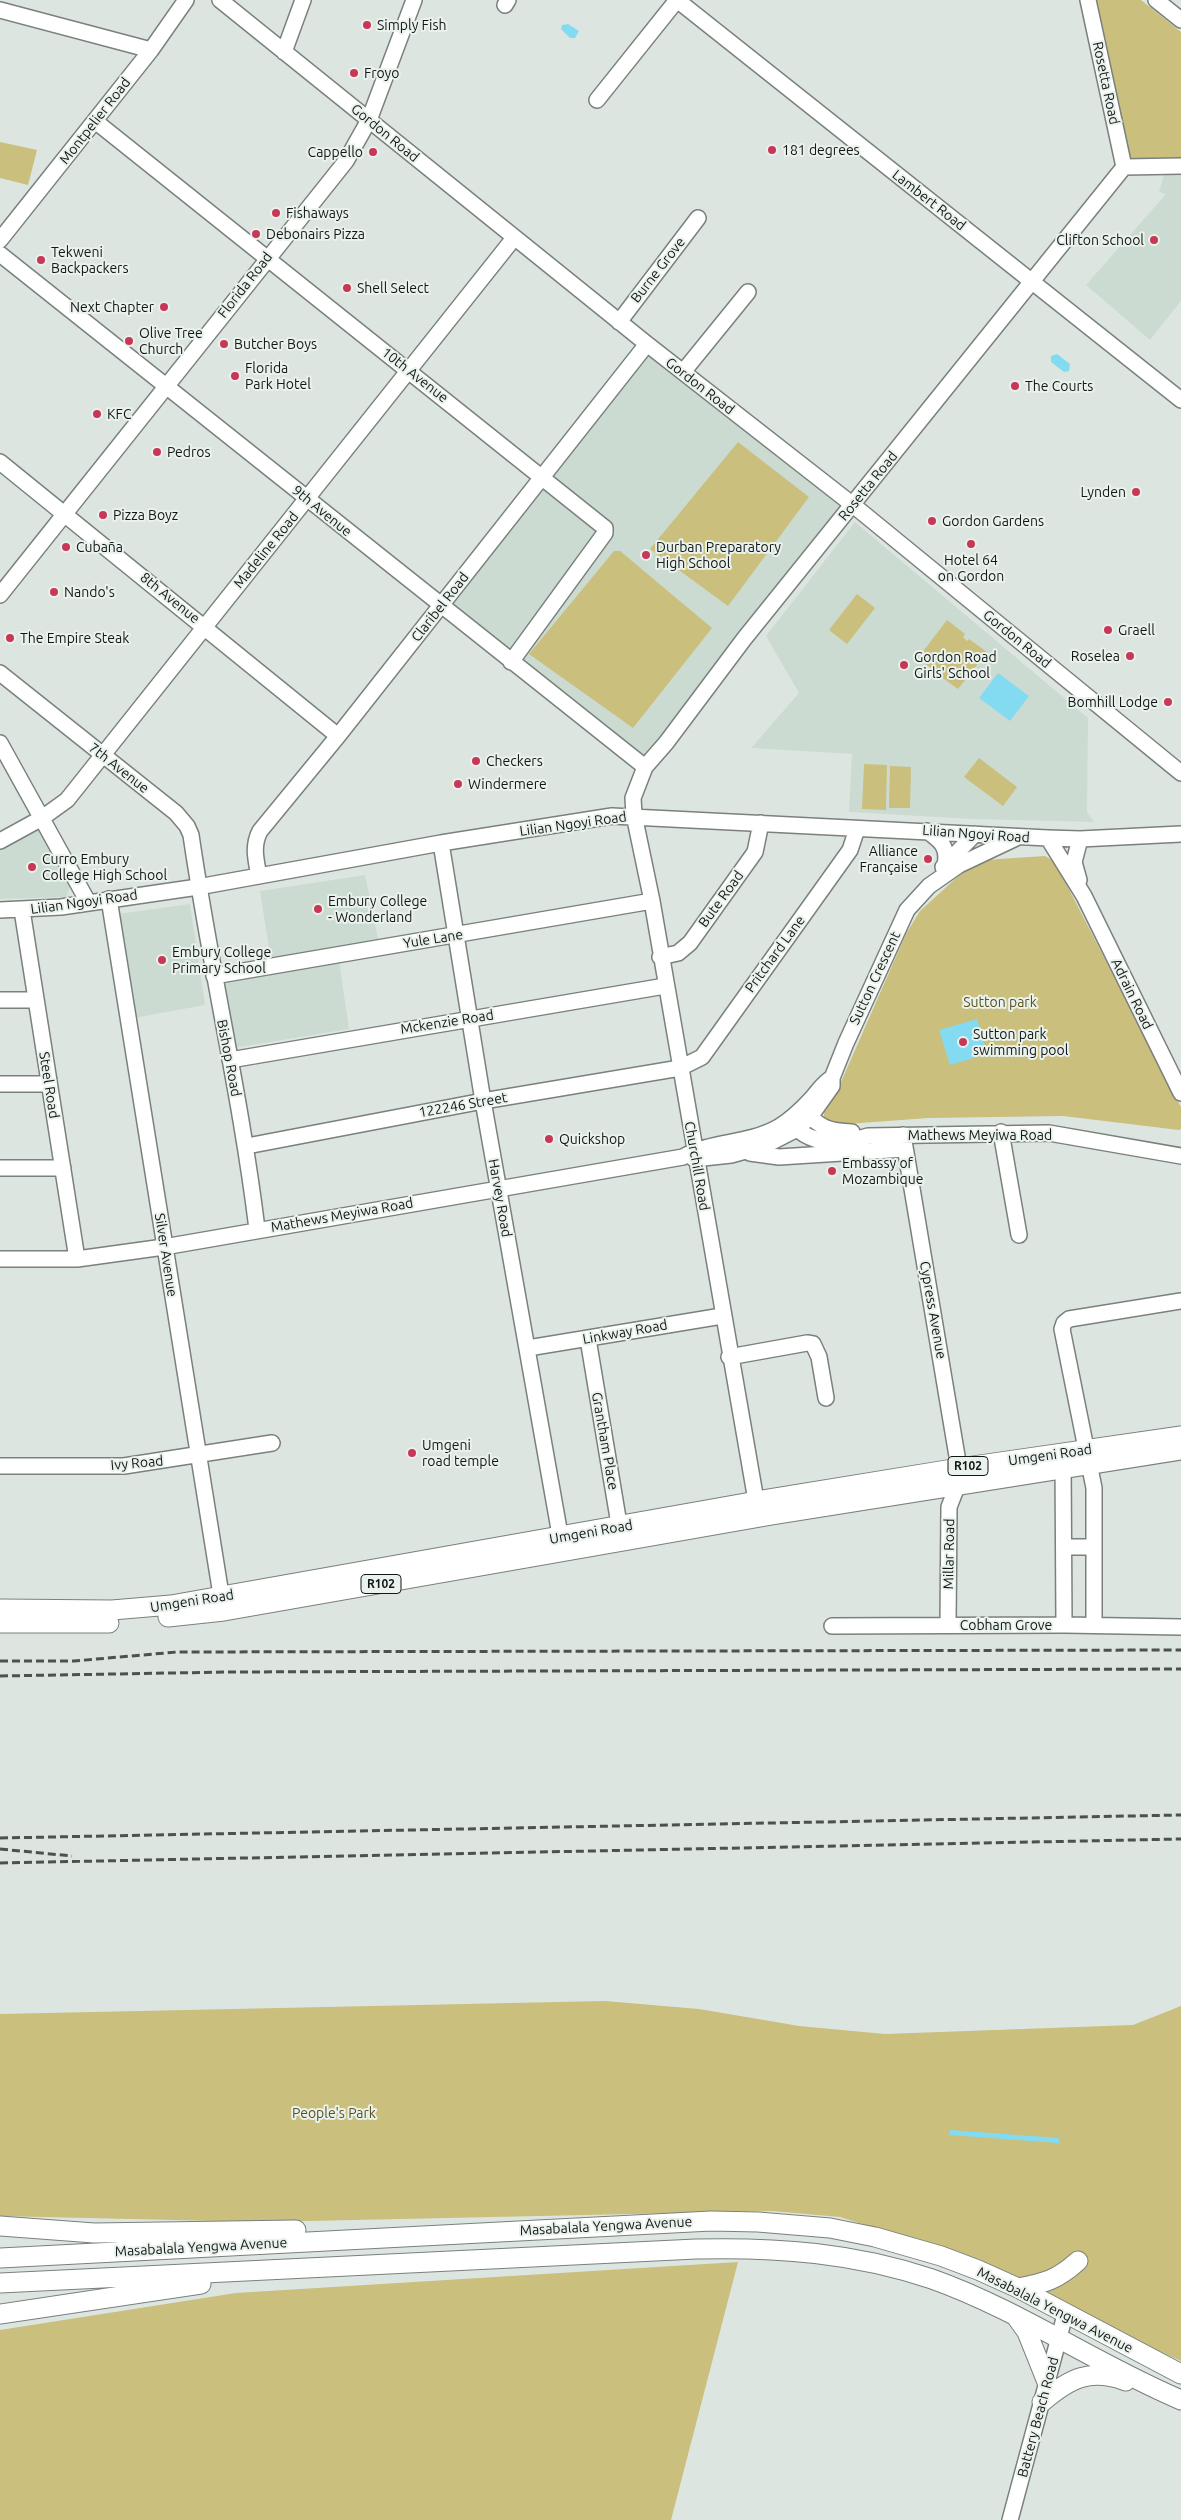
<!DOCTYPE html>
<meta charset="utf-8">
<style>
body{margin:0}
canvas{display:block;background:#dde5e0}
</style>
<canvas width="1181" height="2520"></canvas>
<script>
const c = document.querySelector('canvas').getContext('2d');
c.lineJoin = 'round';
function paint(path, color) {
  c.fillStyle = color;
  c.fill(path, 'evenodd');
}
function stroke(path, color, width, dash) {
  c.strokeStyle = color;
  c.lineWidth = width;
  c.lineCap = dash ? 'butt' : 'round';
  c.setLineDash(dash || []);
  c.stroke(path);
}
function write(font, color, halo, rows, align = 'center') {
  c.font = font + ' Ubuntu,sans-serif';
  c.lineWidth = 4;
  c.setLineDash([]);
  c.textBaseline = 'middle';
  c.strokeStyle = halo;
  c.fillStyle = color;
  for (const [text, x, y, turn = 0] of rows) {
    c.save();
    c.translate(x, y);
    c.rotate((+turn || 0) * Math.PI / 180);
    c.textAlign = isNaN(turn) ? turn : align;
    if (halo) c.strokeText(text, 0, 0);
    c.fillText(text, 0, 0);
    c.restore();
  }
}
const built = new Path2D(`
 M 1165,171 L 1181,171 L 1181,301 L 1150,340 L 1086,285 L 1166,194 L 1159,192 Z
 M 647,344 L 853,505 L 645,767 L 441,606 Z
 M 855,522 L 1088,718 L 1087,812 L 1094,822 L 973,819 L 849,812 L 852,754 L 751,748 L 799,693 L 766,636 Z
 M 41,827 L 72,883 L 66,897 L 0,899 L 0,850 Z
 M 365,875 L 379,943 L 271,961 L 260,891 Z
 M 190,904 L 205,1005 L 134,1018 L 118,914 Z
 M 339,960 L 349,1029 L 234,1048 L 223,978 Z`);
const green = new Path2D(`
 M 1093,0 L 1141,0 L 1181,32 L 1181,159 L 1132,160 L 1128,157 Z
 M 0,142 L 37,150 L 28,185 L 0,178 Z
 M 738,442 L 809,497 L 728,606 L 650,549 Z
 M 614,551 L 620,551 L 712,628 L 633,728 L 529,654 Z
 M 857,594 L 875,608 L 847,644 L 829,630 Z
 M 947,620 L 965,634 L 963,637 L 967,641 L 969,639 L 987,652 L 958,689 L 940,676 L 942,673 L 938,669 L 936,672 L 918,658 Z
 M 979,758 L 1017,787 L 1003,806 L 964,777 Z
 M 864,764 L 887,765 L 886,810 L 862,809 Z
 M 890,766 L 911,767 L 910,808 L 889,808 Z
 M 1045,856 L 1055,862 L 1181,1107 L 1181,1129 L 1179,1130 L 1063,1116 L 928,1118 L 834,1125 L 824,1121 L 824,1105 L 841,1082 L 906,934 L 920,911 L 965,870 L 984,860 Z
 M 605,2001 L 699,2009 L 799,2026 L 885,2034 L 1133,2025 L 1181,2006 L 1181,2361 L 901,2236 L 840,2217 L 771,2211 L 261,2222 L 0,2216 L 0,2014 Z
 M 738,2262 L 671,2520 L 0,2520 L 0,2330 L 236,2293 Z`);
const water = new Path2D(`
 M 568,24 L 579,31 L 575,38 L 570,38 L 561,29 L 562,25 Z
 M 1057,354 L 1070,364 L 1069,371 L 1064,372 L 1051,362 L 1051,356 Z
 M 998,673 L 1029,696 L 1010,721 L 979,698 Z
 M 977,1019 L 987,1054 L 950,1065 L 939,1030 Z
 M 950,2130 L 1059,2138 L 1059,2143 L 949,2135 Z`);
const minor = new Path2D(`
 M 220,0 L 647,344 L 853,505 L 1181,773
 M 1088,0 L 1124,167
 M 1156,0 L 1181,20
 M 505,5 L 508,0
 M 0,10 L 151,50
 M 284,52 L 303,0
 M 597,100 L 677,0 L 1181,400
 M 95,121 L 605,528 L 605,533 L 511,662
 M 1124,167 L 1181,166
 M 0,240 L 151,50 L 186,0
 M 0,254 L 645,767
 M 619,322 L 698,218
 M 683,372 L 748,292
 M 0,462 L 338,736
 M 0,595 L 346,161 L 369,120 L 414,0
 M 0,673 L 176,813 L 187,826 L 191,835 C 210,967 241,1097 257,1229
 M 0,743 L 88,902
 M 927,831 C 940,840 949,847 945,865
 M 1048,838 L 1084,896 L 1181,1093
 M 0,841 L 42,818 L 67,800 L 514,238
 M 441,843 L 483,1101 L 562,1546
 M 943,867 L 975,834
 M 259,876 C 256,860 252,846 260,831 L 338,736 L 647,344
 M 1079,880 L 1074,862 L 1080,839
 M 109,899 L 223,1607
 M 0,910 L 61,907 L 198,887 L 441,843 L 612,816 L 1048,838 L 1080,839 L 1181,834
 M 22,910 L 77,1259
 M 660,957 L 678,953 L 690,943 L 755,852 L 761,823
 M 214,976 L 652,901
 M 0,1000 L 36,1000
 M 230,1060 L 665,986
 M 0,1084 L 49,1084
 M 803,1110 C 821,1128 827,1131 852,1132
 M 791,1123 C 811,1146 840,1145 868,1136 L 1049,1133 L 1181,1156
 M 1001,1132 L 1019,1235
 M 903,1135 L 959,1468 L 958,1484 L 949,1507 L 948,1625
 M 247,1146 L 483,1101 L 680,1068 L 702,1057 L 850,850 L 857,829
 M 750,1153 L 779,1157 L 905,1149
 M 694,1159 L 731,1155 L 764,1146 L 797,1129 L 810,1117 L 832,1086 L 832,1078 L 846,1043 L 907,910 L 929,886 L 959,865 L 1016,838
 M 0,1168 L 63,1168
 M 0,1259 L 77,1259 L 164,1247 L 683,1157 C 711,1141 746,1144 775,1129 C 790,1121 802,1109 813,1097 C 819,1090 824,1082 832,1078
 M 588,1339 L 621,1536
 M 528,1348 L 722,1316
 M 729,1357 L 807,1343 L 813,1344 L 819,1357 L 826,1398
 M 1063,1459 L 1064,1625
 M 0,1466 L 124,1466 L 272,1443
 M 758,1512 L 652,901 L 634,815 L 633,798 L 645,767 L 666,743 L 744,639 L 1124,167
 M 1065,1547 L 1093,1547
 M 1094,1625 L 1094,1488 L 1062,1329 L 1064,1323 L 1069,1319 L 1181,1301
 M 832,1626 L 1064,1625 L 1181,1627
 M 1010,2520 L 1065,2315`);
const major = new Path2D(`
 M 0,1609 L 112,1610 L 171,1605 L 768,1499 L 959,1468 L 1181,1436
 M 168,1617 L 224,1611 L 772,1515 L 1181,1450
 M 0,1623 L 109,1623
 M 0,2226 L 94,2233 L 296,2230
 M 0,2258 L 711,2221 L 758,2222 L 830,2228 L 875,2237 L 941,2256 L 978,2270 L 1018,2288 L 1181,2374
 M 0,2283 L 696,2249 C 777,2247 855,2253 932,2279 C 1019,2310 1096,2364 1181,2400
 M 1018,2288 C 1045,2283 1057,2280 1078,2261
 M 0,2314 L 201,2284
 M 1017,2318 L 1027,2332 L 1047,2382
 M 1042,2402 C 1070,2378 1090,2368 1126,2381`);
const rail = new Path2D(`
 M 0,1661 L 74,1661 L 177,1652 L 1181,1650
 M 0,1676 L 228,1672 L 1181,1669
 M 0,1838 L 1181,1815
 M 0,1849 L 72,1856
 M 0,1863 L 1181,1839`);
const markers = [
 [367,25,5,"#c83856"],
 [354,73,5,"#c83856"],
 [772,150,5,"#c83856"],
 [373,152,5,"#c83856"],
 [276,213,5,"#c83856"],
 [256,234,5,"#c83856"],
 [1154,240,5,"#c83856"],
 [41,260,5,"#c83856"],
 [347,288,5,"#c83856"],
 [164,307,5,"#c83856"],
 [129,341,5,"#c83856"],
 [224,344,5,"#c83856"],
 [235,376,5,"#c83856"],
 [1015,386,5,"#c83856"],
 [97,414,5,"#c83856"],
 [157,452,5,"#c83856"],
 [1136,492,5,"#c83856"],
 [103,515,5,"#c83856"],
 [932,521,5,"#c83856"],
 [971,544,5,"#c83856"],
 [66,547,5,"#c83856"],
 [646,555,5,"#c83856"],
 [54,592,5,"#c83856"],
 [1108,630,5,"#c83856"],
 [10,638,5,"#c83856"],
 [1130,656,5,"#c83856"],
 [904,665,5,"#c83856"],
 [1168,702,5,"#c83856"],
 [476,761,5,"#c83856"],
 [458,784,5,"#c83856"],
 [928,859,5,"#c83856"],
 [32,867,5,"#c83856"],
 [318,909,5,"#c83856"],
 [162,960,5,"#c83856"],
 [963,1042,5,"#c83856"],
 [549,1139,5,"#c83856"],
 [832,1171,5,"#c83856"],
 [412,1453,5,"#c83856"]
];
const shields = [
 [968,1466,40],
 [381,1584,40]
];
const shieldNames = [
 ["R102",968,1466],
 ["R102",381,1584]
];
const poiNames = [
 ["Simply Fish",377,25],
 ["Froyo",364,73],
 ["181 degrees",782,150],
 ["Cappello",363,152,"right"],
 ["Fishaways",286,213],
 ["Debonairs Pizza",266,234],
 ["Clifton School",1144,240,"right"],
 ["Tekweni",51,252],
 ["Backpackers",51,268],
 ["Shell Select",357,288],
 ["Next Chapter",154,307,"right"],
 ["Olive Tree",139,333],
 ["Church",139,349],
 ["Butcher Boys",234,344],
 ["Florida",245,368],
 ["Park Hotel",245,384],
 ["The Courts",1025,386],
 ["KFC",107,414],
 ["Pedros",167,452],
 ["Lynden",1126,492,"right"],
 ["Pizza Boyz",113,515],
 ["Gordon Gardens",942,521],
 ["Cubaña",76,547],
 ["Durban Preparatory",656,547],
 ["High School",656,563],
 ["Hotel 64",971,560,"center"],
 ["on Gordon",971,576,"center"],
 ["Nando's",64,592],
 ["Graell",1118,630],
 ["The Empire Steak",20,638],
 ["Roselea",1120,656,"right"],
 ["Gordon Road",914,657],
 ["Girls' School",914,673],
 ["Bomhill Lodge",1158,702,"right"],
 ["Checkers",486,761],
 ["Windermere",468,784],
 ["Alliance",918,851,"right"],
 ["Française",918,867,"right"],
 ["Curro Embury",42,859],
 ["College High School",42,875],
 ["Embury College",328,901],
 ["- Wonderland",328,917],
 ["Embury College",172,952],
 ["Primary School",172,968],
 ["Sutton park",973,1034],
 ["swimming pool",973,1050],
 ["Quickshop",559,1139],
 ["Embassy of",842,1163],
 ["Mozambique",842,1179],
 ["Umgeni",422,1445],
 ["road temple",422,1461]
];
const streetNames = [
 ["Rosetta Road",1106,83,78],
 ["Montpelier Road",95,121,-52],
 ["Gordon Road",385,133,39],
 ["Lambert Road",929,200,38],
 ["Burne Grove",658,270,-52],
 ["Florida Road",245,285,-52],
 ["10th Avenue",415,375,38],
 ["Gordon Road",700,386,38],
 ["Rosetta Road",868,486,-51],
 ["9th Avenue",322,511,39],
 ["Madeline Road",266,550,-51],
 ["8th Avenue",170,598,39],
 ["Claribel Road",440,607,-52],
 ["Gordon Road",1017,639,39],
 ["7th Avenue",119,768,38],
 ["Lilian Ngoyi Road",573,824,-8],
 ["Lilian Ngoyi Road",976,834,4],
 ["Bute Road",721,899,-54],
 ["Lilian Ngoyi Road",84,902,-8],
 ["Yule Lane",433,939,-9],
 ["Pritchard Lane",775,954,-54],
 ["Sutton Crescent",875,978,-65],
 ["Adrain Road",1132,994,64],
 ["Mckenzie Road",447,1022,-9],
 ["Bishop Road",229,1058,79],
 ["Steel Road",49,1085,81],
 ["122246 Street",463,1105,-10],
 ["Mathews Meyiwa Road",980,1135],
 ["Churchill Road",697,1166,80],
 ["Harvey Road",500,1198,80],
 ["Mathews Meyiwa Road",342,1215,-10],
 ["Silver Avenue",166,1255,81],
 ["Cypress Avenue",933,1310,80],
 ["Linkway Road",625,1332,-10],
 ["Grantham Place",605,1441,80],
 ["Umgeni Road",1050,1455,-8],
 ["Ivy Road",137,1463,-5],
 ["Umgeni Road",591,1532,-10],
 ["Millar Road",949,1554,-89],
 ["Umgeni Road",192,1601,-9],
 ["Cobham Grove",1006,1625],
 ["Masabalala Yengwa Avenue",606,2226,-3],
 ["Masabalala Yengwa Avenue",201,2247,-3],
 ["Masabalala Yengwa Avenue",1055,2310,27],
 ["Battery Beach Road",1038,2417,-75]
];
const parkNames = [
 ["Sutton park",1000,1002],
 ["People's Park",334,2113]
];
paint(built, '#ccdbd1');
paint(green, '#cabf7c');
paint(water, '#83dbf1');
stroke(minor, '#7a817d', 18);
stroke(major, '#7a817d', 21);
stroke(minor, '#fff', 15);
stroke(major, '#fff', 19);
stroke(rail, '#4d514e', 3, [8, 4]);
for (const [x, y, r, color] of markers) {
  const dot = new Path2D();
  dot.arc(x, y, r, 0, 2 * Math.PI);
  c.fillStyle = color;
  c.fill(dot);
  stroke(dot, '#eaf2ed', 2);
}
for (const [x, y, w] of shields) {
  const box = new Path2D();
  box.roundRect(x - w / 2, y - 9.5, w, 19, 4);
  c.fillStyle = '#eaf2ed';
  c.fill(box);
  stroke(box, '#141715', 1);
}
write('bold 12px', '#141715', null, shieldNames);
write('14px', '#141715', '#eaf2ed', poiNames, 'left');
write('14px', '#141715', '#eaf2ed', streetNames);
write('14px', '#5a511d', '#eaf2ed', parkNames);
</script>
